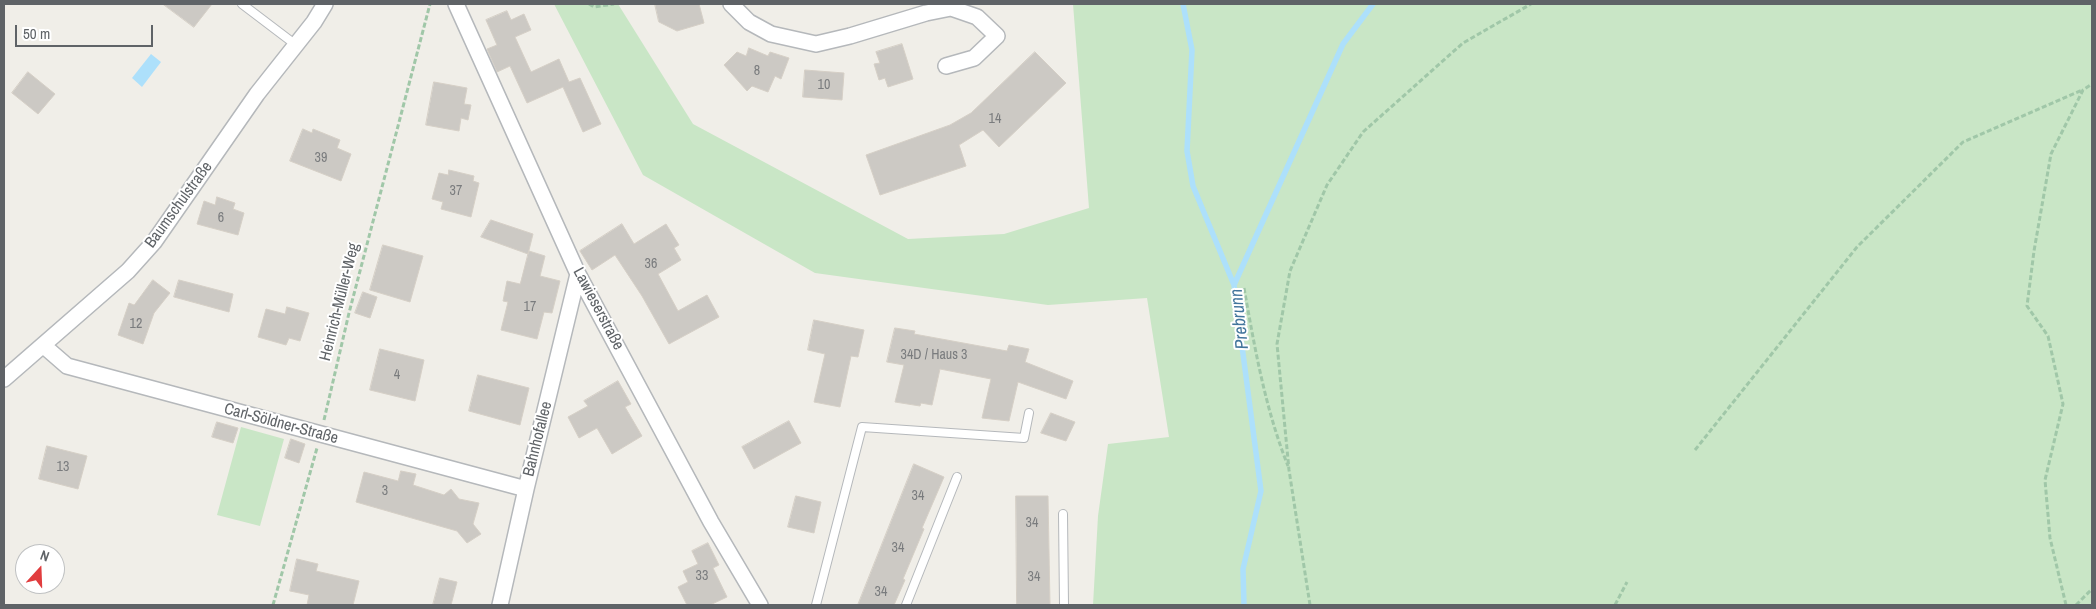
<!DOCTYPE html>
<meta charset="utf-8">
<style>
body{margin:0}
#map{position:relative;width:2096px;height:609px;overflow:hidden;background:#f0eee8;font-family:"Archivo Narrow",sans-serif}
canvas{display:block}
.frame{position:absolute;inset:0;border:5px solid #5f6367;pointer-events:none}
.north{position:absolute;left:15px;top:544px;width:50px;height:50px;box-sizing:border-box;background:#fff;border:1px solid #bfc1c2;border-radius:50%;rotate:20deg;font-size:14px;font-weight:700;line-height:20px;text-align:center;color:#5f6367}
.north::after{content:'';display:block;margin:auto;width:18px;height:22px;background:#e13d3e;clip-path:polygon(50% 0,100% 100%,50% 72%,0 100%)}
.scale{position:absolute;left:15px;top:25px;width:138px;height:22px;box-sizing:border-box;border:2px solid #5f6367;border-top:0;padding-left:6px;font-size:15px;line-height:18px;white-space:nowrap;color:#5f6367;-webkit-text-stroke:4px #fff;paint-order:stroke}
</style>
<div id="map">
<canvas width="2096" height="609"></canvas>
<div class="frame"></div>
<div class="north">N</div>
<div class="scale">50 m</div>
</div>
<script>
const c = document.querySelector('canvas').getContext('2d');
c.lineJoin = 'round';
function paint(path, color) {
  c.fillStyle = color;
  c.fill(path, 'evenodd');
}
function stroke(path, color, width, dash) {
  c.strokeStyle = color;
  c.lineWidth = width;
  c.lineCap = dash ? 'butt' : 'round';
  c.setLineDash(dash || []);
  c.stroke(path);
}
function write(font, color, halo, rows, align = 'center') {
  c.font = font + ' "Archivo Narrow",sans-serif';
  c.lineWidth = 4;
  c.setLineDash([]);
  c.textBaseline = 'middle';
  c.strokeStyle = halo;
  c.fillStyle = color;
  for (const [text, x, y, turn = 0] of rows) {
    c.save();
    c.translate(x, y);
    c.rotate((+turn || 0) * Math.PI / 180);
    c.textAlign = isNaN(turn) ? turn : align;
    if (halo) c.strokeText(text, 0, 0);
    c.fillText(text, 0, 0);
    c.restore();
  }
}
const green = new Path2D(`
 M 554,4 L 618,4 L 693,124 L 908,239 L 1004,234 L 1089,208 L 1073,4 L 2092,4 L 2092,605 L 1093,605 L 1098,516 L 1108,444 L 1169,437 L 1147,298 L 1048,305 L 815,273 L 643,175 Z
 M 241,427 L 284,439 L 260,526 L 217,515 Z`);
const water = new Path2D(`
 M 151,54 L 161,62 L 142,87 L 132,78 Z`);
const stream = new Path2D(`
 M 1183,4 L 1192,50 L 1187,151 L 1193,186 L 1234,285
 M 1244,605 L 1243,569 L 1261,491 L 1234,285 L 1343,44 L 1373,4`);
const building = new Path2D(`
 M 163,4 L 212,4 L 194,27 Z
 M 655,4 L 699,4 L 704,23 L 677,31 L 659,22 Z
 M 507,11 L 511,20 L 524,14 L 531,30 L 515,37 L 531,72 L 559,59 L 569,82 L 580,78 L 601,124 L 583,132 L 563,87 L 527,103 L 510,66 L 497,72 L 487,49 L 497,45 L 486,20 Z
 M 902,44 L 913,79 L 888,87 L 885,78 L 879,80 L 874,64 L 880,63 L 876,52 Z
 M 749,48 L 768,56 L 770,52 L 789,58 L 781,79 L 775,76 L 768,92 L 752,86 L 747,91 L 724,65 L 737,52 L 746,56 Z
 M 1035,52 L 1066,83 L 999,147 L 983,130 L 959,145 L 966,166 L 880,195 L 866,155 L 950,125 L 971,113 Z
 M 805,70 L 844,73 L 842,100 L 803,97 Z
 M 28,72 L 55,94 L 38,114 L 12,93 Z
 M 434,82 L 467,88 L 464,104 L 471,105 L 468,120 L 461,118 L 459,131 L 426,125 Z
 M 303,129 L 312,133 L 313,129 L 340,140 L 337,148 L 351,154 L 341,181 L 290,161 Z
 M 449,170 L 474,176 L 473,181 L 479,183 L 471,217 L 441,209 L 443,202 L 432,199 L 439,173 L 448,175 Z
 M 217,197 L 235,203 L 233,209 L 244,213 L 238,235 L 197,224 L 204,201 L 215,205 Z
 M 491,220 L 533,234 L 528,254 L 481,237 Z
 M 622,224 L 634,244 L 666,224 L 679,245 L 674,248 L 681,260 L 658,274 L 678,311 L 707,295 L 719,317 L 669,344 L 642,296 L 615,255 L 592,270 L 580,251 Z
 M 383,245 L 423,256 L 410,302 L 370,290 Z
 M 529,251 L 545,256 L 540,276 L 560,281 L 552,313 L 544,312 L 537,339 L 501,330 L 508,302 L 503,301 L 507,281 L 520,284 Z
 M 153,280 L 170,293 L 154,313 L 143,344 L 118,335 L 129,303 L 134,305 Z
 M 179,280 L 233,294 L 229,312 L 174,297 Z
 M 363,292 L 377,297 L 370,318 L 355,313 Z
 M 287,307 L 309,313 L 300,341 L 289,338 L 286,345 L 258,337 L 266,309 L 285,314 Z
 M 814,320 L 864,330 L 858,357 L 851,356 L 840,407 L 814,402 L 825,354 L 808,350 Z
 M 895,328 L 915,331 L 914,334 L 1007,351 L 1009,345 L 1029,349 L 1025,362 L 1073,381 L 1066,399 L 1018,382 L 1009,421 L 982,418 L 991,379 L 940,369 L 932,405 L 921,403 L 920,406 L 895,402 L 904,365 L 887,362 Z
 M 380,349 L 424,360 L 415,401 L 370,390 Z
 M 478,375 L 529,388 L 520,425 L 469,411 Z
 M 618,381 L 631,404 L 625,407 L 642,436 L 612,454 L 597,428 L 579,438 L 568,417 L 588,406 L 584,401 Z
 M 1051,413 L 1075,422 L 1066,441 L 1041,433 Z
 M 789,421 L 801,443 L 754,469 L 742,447 Z
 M 217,422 L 238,428 L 233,443 L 212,437 Z
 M 291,439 L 305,444 L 299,463 L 285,458 Z
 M 47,446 L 87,456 L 78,489 L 39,479 Z
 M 914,464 L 944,477 L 922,528 L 924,529 L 903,579 L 905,580 L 894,605 L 858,605 Z
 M 401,471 L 416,474 L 413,485 L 444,495 L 451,489 L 459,499 L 479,503 L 473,524 L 481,534 L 467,543 L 457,531 L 356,502 L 364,472 L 398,481 Z
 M 796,496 L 821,502 L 814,533 L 788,527 Z
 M 1016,496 L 1048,496 L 1050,605 L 1017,604 Z
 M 708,543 L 719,565 L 713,568 L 727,597 L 710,605 L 687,605 L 678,587 L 688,582 L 683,571 L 698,564 L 692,551 Z
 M 297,559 L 318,564 L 316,571 L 359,581 L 353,605 L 307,605 L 309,595 L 290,591 Z
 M 440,578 L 457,582 L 451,605 L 433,605 Z`);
const path = new Path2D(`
 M 589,4 L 594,7 L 614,4
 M 1244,288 C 1255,349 1265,408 1288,466
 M 324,420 L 349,313 L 430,4
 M 1695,450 L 1857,247 L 1963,142 L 2082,90
 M 273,605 L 317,448
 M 1310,605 L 1289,470 L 1277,344 L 1290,271 L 1327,185 L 1363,132 L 1463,43 L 1531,4
 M 1615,605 L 1627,582
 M 2066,605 L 2050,538 L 2045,480 L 2063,404 L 2048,336 L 2027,306 L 2034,251 L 2051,154 L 2083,90 L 2092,84
 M 2076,605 L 2092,589`);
const service = new Path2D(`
 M 242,4 L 296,45
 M 1063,514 L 1064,605
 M 816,605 L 862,427 L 1024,438 L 1029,413
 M 906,605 L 957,477`);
const minor = new Path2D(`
 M 456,4 L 578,274 L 711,522 L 760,605
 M 731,4 L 749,22 L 771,34 L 816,44 L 850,36 L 926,13 L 951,8 L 977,17 L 997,36 L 974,58 L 946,66
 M 44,346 L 67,366 L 526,489
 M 4,379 L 128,271 L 154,242 L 257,94 L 314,22 L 325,4
 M 500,605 L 526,489 L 578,274`);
const numberNames = [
 ["8",757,71],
 ["10",824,85],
 ["14",995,119],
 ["39",321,158],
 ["37",456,191],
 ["6",221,218],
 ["36",651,264],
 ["17",530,307],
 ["12",136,324],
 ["34D / Haus 3",934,355],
 ["4",397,375],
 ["13",63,467],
 ["3",385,491],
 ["34",918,496],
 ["34",1032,523],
 ["34",898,548],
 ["33",702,576],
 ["34",1034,577],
 ["34",881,592]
];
const streetNames = [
 ["Baumschulstraße",179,205,-54],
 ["Heinrich-Müller-Weg",340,302,-76],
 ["Lawieserstraße",598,309,62],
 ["Carl-Söldner-Straße",281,424,15],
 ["Bahnhofallee",538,439,-76]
];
const waterNames = [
 ["Prebrunn",1240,319,-96]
];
paint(green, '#c9e6c6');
paint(water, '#ade0fb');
stroke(stream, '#ade0fb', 5.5);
paint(building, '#ccc9c4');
stroke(building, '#d5cfc6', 1);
stroke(service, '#b5b8bb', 10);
stroke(minor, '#b5b8bb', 18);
stroke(path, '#a0c7a8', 3, [5, 2.5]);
stroke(service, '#fff', 8);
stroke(minor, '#fff', 15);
write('14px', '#7a7c7e', null, numberNames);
write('16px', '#5f6367', '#fff', streetNames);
write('italic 18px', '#43769c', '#fff', waterNames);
</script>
